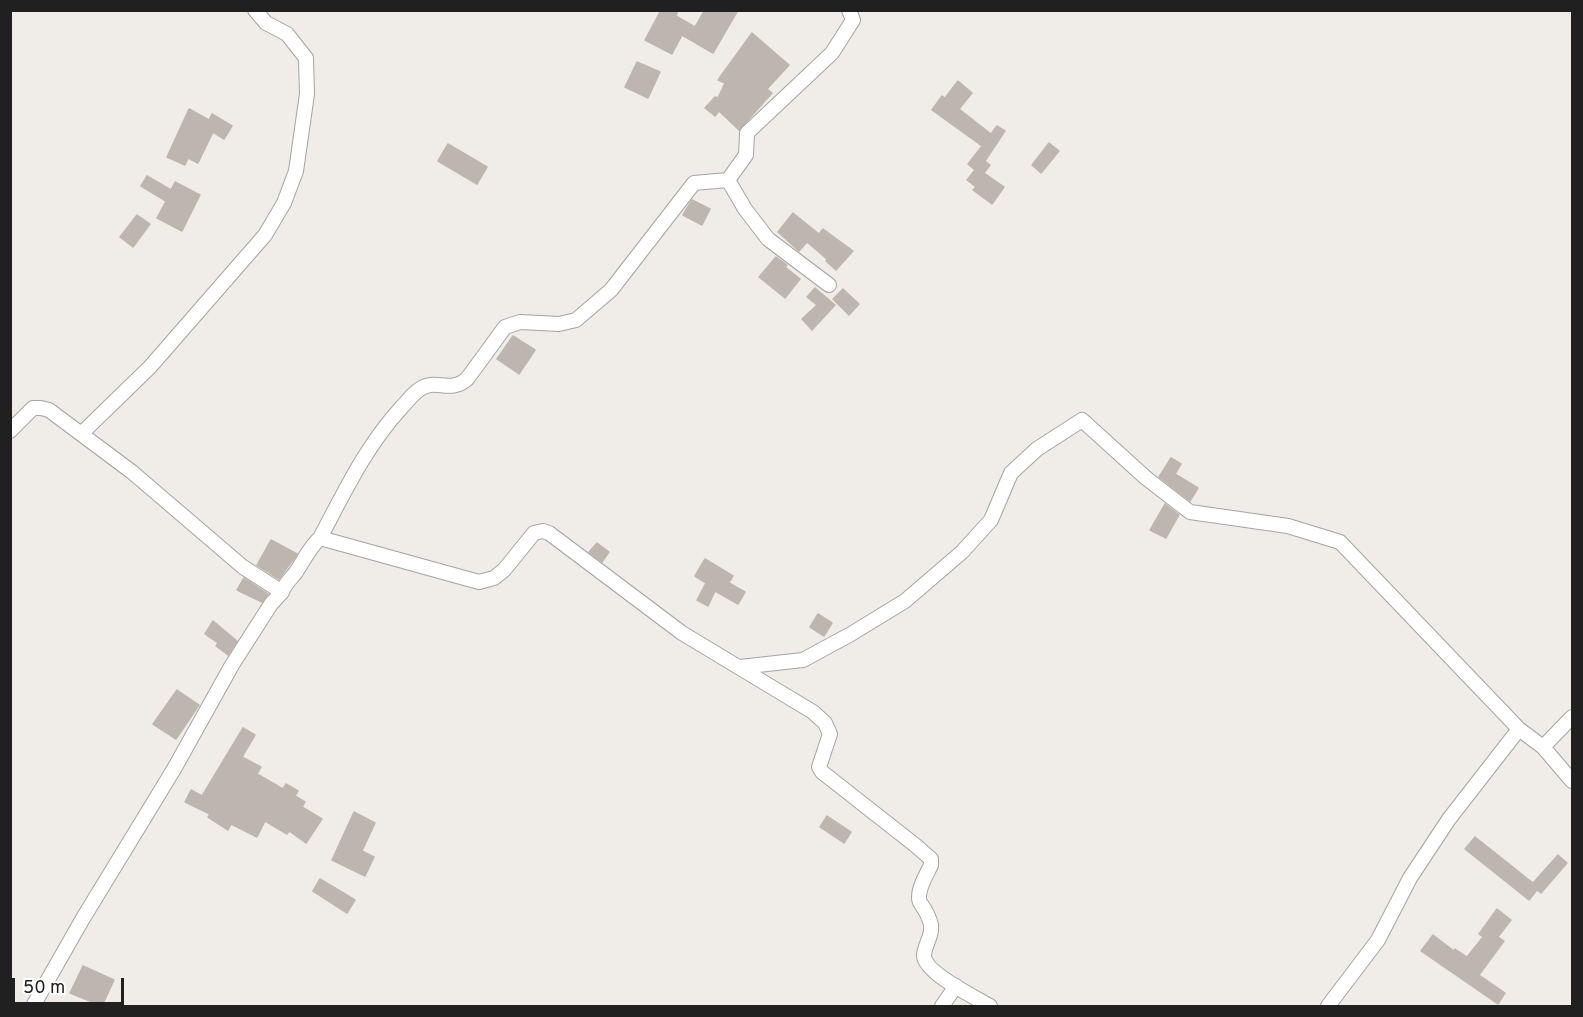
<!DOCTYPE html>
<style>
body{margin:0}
#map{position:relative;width:1583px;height:1017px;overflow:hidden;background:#f0ede8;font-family:Overpass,sans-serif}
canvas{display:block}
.frame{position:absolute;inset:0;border:12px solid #202020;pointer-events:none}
.scale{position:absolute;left:12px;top:978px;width:112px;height:27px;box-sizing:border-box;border:3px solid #202020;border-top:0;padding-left:8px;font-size:18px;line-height:21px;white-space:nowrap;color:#202020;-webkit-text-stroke:4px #fff;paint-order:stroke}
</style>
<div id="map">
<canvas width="1583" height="1017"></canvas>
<div class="frame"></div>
<div class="scale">50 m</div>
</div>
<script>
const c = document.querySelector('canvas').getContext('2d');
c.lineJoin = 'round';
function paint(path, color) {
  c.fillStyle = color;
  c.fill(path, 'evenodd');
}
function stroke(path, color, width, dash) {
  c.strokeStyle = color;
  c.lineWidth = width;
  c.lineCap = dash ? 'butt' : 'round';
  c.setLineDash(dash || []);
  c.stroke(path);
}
const building = new Path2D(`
 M 661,10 L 678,10 L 676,16 L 695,27 L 705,10 L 738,10 L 713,53 L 682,35 L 672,54 L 645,40 Z
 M 752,33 L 789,65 L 767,89 L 772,93 L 739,130 L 719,111 L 715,116 L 705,108 L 715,97 L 718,98 L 725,83 L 718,80 Z
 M 637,62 L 660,72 L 648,98 L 625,87 Z
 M 958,81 L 972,93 L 959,109 L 991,134 L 997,126 L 1005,131 L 985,161 L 990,165 L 984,173 L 1004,187 L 992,204 L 973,190 L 976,187 L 967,180 L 975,170 L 968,164 L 982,146 L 932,110 L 942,96 L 945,98 Z
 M 189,109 L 209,120 L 212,114 L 232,126 L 224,139 L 213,132 L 198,163 L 188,158 L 185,165 L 167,157 Z
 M 1049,143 L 1059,151 L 1041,173 L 1032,165 Z
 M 448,144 L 487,167 L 477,184 L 438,161 Z
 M 147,176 L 171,190 L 175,182 L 200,195 L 182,231 L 157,218 L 166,201 L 141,186 Z
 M 692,200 L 710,209 L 702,225 L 683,215 Z
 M 793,213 L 819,234 L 823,229 L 853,251 L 836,270 L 826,261 L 827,259 L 807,242 L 799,251 L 778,232 Z
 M 137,215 L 150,224 L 133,247 L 120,237 Z
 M 776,257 L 787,265 L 785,267 L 800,279 L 785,298 L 759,277 Z
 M 815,288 L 835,305 L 812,330 L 802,319 L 817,305 L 807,297 Z
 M 843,289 L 859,304 L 849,315 L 833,299 Z
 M 513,336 L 535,350 L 519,374 L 497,359 Z
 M 1171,458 L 1181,464 L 1175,474 L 1198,488 L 1190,501 L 1159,477 Z
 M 1165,504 L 1179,515 L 1166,538 L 1150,530 Z
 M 271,540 L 297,554 L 279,579 L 257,565 Z
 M 597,543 L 609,552 L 602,562 L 589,552 Z
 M 705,559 L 733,576 L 729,583 L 745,592 L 738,604 L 715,591 L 708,606 L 697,600 L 706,583 L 695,576 Z
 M 244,578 L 268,594 L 262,602 L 237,590 Z
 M 818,614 L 832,623 L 824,636 L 810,627 Z
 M 213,621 L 237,641 L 228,655 L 216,646 L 218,643 L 205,634 Z
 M 177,690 L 199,705 L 176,739 L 153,724 Z
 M 243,728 L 255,735 L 242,757 L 261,767 L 257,774 L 283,789 L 286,784 L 298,791 L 295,796 L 305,802 L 302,807 L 322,819 L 306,843 L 289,831 L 287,834 L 265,821 L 257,837 L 231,824 L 228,830 L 208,817 L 210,814 L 185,802 L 191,790 L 202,796 Z
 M 354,812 L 375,823 L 362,851 L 374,857 L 365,876 L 332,860 Z
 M 827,816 L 851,832 L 844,843 L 820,827 Z
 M 1475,837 L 1533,883 L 1558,855 L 1567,863 L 1541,893 L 1537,890 L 1529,900 L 1465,849 Z
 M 320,879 L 355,900 L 347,913 L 313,891 Z
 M 1497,909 L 1511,920 L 1498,937 L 1504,941 L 1479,975 L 1505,993 L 1498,1004 L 1421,951 L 1433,935 L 1454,951 L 1455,949 L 1467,957 L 1483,937 L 1479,934 Z
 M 83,966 L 114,980 L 102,1006 L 70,993 Z`);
const street = new Path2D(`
 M 728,180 L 745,209 L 768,239 L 829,285
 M 10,431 L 33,408 L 41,408 L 49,410 L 132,472 L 243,567 L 282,592 C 285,583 291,579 296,572 C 304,560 309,548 320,538 L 479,582 L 494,578 L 504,570 L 534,533 L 543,531 L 549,533 L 682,633 L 813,712 L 825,723 L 830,734 L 819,767 L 822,772 L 915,845 L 931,859 L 931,865 C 927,874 914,894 921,904 C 926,911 929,916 931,925 C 933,936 924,945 924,956 C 925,973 976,998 990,1006
 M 82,433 L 150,367 L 265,235 L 284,203 L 296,171 L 307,94 L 306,58 L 287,34 L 266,23 L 255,10
 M 320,538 C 344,493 366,446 401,408 C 407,402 412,394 420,389 C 435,378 450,394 467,379 L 505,327 L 520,322 L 559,324 L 576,320 L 611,290 L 694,183 L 728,180 L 746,155 L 747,133 L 832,53 L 853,20 L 849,10
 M 740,667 L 803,660 L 851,634 L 905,601 L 962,552 L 991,520 L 1011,473 L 1037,449 L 1082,420 L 1146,478 L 1190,512 L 1288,526 L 1340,542 L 1519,729
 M 1543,747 L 1572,781
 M 33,1006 L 82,920 L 174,769 L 232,665 L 271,604 L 282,592
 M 942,1006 L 956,986
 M 1328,1006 L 1378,940 L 1410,878 L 1449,819 L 1519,729 L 1543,747 L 1572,717`);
paint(building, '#bdb6b0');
stroke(building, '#c0b5ab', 1.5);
stroke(street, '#a4a4a4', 16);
stroke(street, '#fff', 14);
</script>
